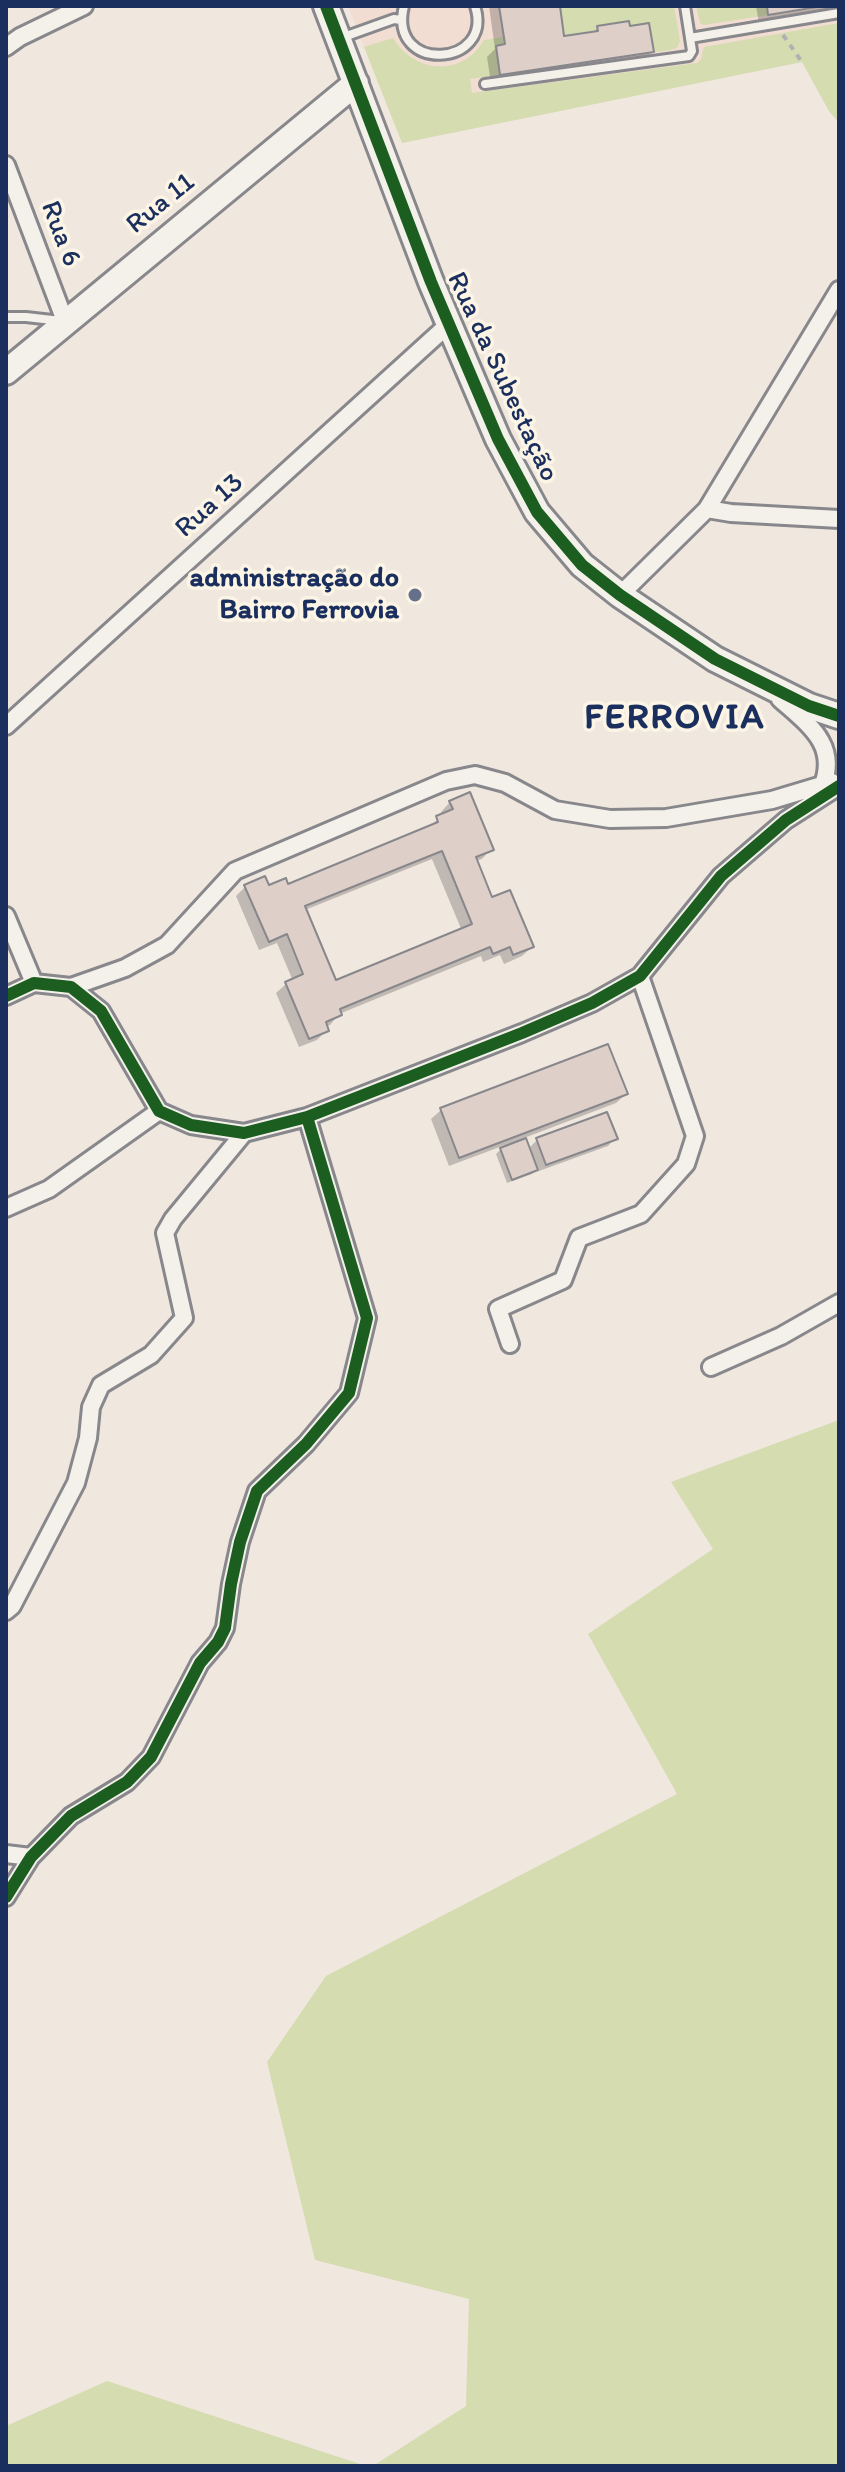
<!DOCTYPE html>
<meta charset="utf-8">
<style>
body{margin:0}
#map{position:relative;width:845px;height:2472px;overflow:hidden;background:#f0e7df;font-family:Itim,sans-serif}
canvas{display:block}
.frame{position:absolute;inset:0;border:8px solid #1b2f5e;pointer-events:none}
</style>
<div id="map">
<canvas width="845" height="2472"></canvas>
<div class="frame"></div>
</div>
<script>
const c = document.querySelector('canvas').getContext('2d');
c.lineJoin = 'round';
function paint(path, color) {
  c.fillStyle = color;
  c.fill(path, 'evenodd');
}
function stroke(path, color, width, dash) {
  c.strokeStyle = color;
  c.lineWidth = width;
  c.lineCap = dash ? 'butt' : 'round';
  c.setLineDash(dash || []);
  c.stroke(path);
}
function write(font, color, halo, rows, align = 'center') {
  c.font = font + ' Itim,sans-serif';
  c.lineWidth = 7;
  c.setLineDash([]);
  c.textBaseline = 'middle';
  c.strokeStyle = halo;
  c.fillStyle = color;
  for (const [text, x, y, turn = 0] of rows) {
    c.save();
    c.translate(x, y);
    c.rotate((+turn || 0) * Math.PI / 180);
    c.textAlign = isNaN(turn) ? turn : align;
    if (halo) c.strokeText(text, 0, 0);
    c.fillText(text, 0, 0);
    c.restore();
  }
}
const built = new Path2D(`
 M 348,6 L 839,6 L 839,123 L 829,111 L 802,62 L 402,143 Z`);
const green = new Path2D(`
 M 499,6 L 674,6 L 680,41 L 677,48 L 670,50 L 470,79 L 472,93 L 697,63 L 701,59 L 704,47 L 839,23 L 839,123 L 829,111 L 802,62 L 402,143 L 364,47 L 393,38 C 414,73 462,78 484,40 L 504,37 Z
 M 696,6 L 767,6 L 768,15 L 704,25 L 700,23 Z
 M 839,1420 L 839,2466 L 373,2466 L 466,2406 L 469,2299 L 315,2260 L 267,2062 L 326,1976 L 677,1794 L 588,1634 L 713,1549 L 671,1482 Z
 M 107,2381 L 366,2466 L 6,2466 L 6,2426 Z`);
const shadow = new Path2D(`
 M 489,6 L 558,6 L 562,38 L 591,34 L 598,28 L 652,52 L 642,61 L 491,83 L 487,57 L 495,49 Z
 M 756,6 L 839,6 L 839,11 L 759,23 Z
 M 450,802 L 491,849 L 482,859 L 475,861 L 491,900 L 532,947 L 522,956 L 504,964 L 500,955 L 483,962 L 481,956 L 339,1014 L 330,1025 L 325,1027 L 327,1030 L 317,1040 L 299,1047 L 276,993 L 286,984 L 293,981 L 277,943 L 259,950 L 236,896 L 246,886 L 287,887 L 428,827 L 442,816 L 441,812 ZM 432,859 L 462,931 L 334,982 L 305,910 Z
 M 626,1094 L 616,1103 L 524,1138 L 528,1149 L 537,1140 L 615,1138 L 608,1146 L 539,1171 L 538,1168 L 532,1174 L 507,1183 L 496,1154 L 505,1145 L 449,1166 L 431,1119 L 441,1110 Z`);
const building = new Path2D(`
 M 499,6 L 560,6 L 564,36 L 598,31 L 597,26 L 629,21 L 630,26 L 649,23 L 654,52 L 500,75 L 496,46 L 505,44 Z
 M 767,6 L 823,6 L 768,15 Z
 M 470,792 L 494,850 L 476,857 L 492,897 L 510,890 L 534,947 L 513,955 L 510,947 L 493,954 L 490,947 L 340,1009 L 342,1015 L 326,1022 L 329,1031 L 309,1039 L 285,982 L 303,974 L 287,934 L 269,942 L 244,885 L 265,876 L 269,885 L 286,878 L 288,884 L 438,822 L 436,816 L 453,809 L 449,801 ZM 442,851 L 472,924 L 336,980 L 305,906 Z
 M 608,1044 L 628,1094 L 459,1158 L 440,1108 Z
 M 607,1112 L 618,1139 L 546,1165 L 536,1138 Z
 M 526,1138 L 538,1170 L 512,1180 L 500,1148 Z`);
const path = new Path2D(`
 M 783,35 L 802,62`);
const lane = new Path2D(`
 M 404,6 C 387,74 495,68 475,6
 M 685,6 L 690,38 L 839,13
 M 341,38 L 394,19 L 401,20
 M 485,84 L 689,56 L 692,51 L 690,38
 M 6,317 L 26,317 L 61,321`);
const street = new Path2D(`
 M 6,47 L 20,37 L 84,6
 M 6,165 L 65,321
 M 707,509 L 731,513 L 839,519
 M 620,595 L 707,509 L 839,290
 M 780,699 C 809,725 839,745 822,787
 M 6,726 L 449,324
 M 6,916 L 34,983
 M 71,987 L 125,968 L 167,945 L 235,871 L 446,781 L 475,775 L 505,783 L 555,810 L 610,819 L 666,818 L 772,800 L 832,782
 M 6,996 L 34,983 L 71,987 L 101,1011 L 159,1111 L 191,1125 L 244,1133 L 307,1117 L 522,1033 L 592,1003 L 640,976 L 721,876 L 786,820 L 839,786
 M 6,1208 L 49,1189 L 159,1111
 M 510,1344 L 498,1309 L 563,1280 L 579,1238 L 641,1214 L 686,1164 L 695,1136 L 640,976
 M 711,1367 L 781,1336 L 839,1303
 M 6,1611 L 12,1606 L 76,1483 L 88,1438 L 91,1407 L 101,1385 L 151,1355 L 184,1318 L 165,1233 L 173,1219 L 244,1133
 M 6,1854 L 31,1857
 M 6,1897 L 31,1857 L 71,1816 L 127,1782 L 151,1757 L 200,1663 L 218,1642 L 225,1628 L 231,1584 L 240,1542 L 257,1491 L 306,1444 L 349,1393 L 367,1318 L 307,1117`);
const secondary = new Path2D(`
 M 326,6 L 431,282 L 498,439 L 537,512 L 582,565 L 620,595 L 715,659 L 809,706 L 839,716
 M 6,372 L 356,83`);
const cycleway = new Path2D(`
 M 326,6 L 431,282 L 498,439 L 537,512 L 582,565 L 620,595 L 715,659 L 809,706 L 839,716
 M 6,996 L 34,983 L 71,987 L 101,1011 L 159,1111 L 191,1125 L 244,1133 L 307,1117 L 522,1033 L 592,1003 L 640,976 L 721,876 L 786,820 L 839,786
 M 6,1897 L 31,1857 L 71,1816 L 127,1782 L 151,1757 L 200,1663 L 218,1642 L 225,1628 L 231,1584 L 240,1542 L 257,1491 L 306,1444 L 349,1393 L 367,1318 L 307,1117`);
const markers = [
 [415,595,8,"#666f8b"]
];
const streetNames = [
 ["Rua 11",161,204,-39],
 ["Rua 6",60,234,69],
 ["Rua da Subestação",502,377,65],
 ["Rua 13",210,506,-42]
];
const poiNames = [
 ["administração do",399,579],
 ["Bairro Ferrovia",399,611]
];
const districtNames = [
 ["FERROVIA",675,719]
];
paint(built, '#f2ddd2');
paint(green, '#d4dcb0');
paint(shadow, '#0003');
paint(building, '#decfc9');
stroke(building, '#87878c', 2);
stroke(lane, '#87878c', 14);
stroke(street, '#87878c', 22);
stroke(secondary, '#87878c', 30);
stroke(path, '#b1b1b3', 4, [6, 6]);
stroke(lane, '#f4f0ea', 8);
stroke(street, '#f4f0ea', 16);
stroke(secondary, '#f4f0ea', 24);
stroke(cycleway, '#1b5e20', 12);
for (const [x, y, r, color] of markers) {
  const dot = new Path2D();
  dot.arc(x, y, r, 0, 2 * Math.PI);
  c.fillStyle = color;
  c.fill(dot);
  stroke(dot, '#fcf5e5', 3);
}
write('28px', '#1b2f5e', '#fcf5e5', streetNames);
write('bold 28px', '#1b2f5e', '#fcf5e5', poiNames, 'right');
c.letterSpacing = '2px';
write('bold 36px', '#1b2f5e', '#fcf5e5', districtNames);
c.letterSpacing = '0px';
</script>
